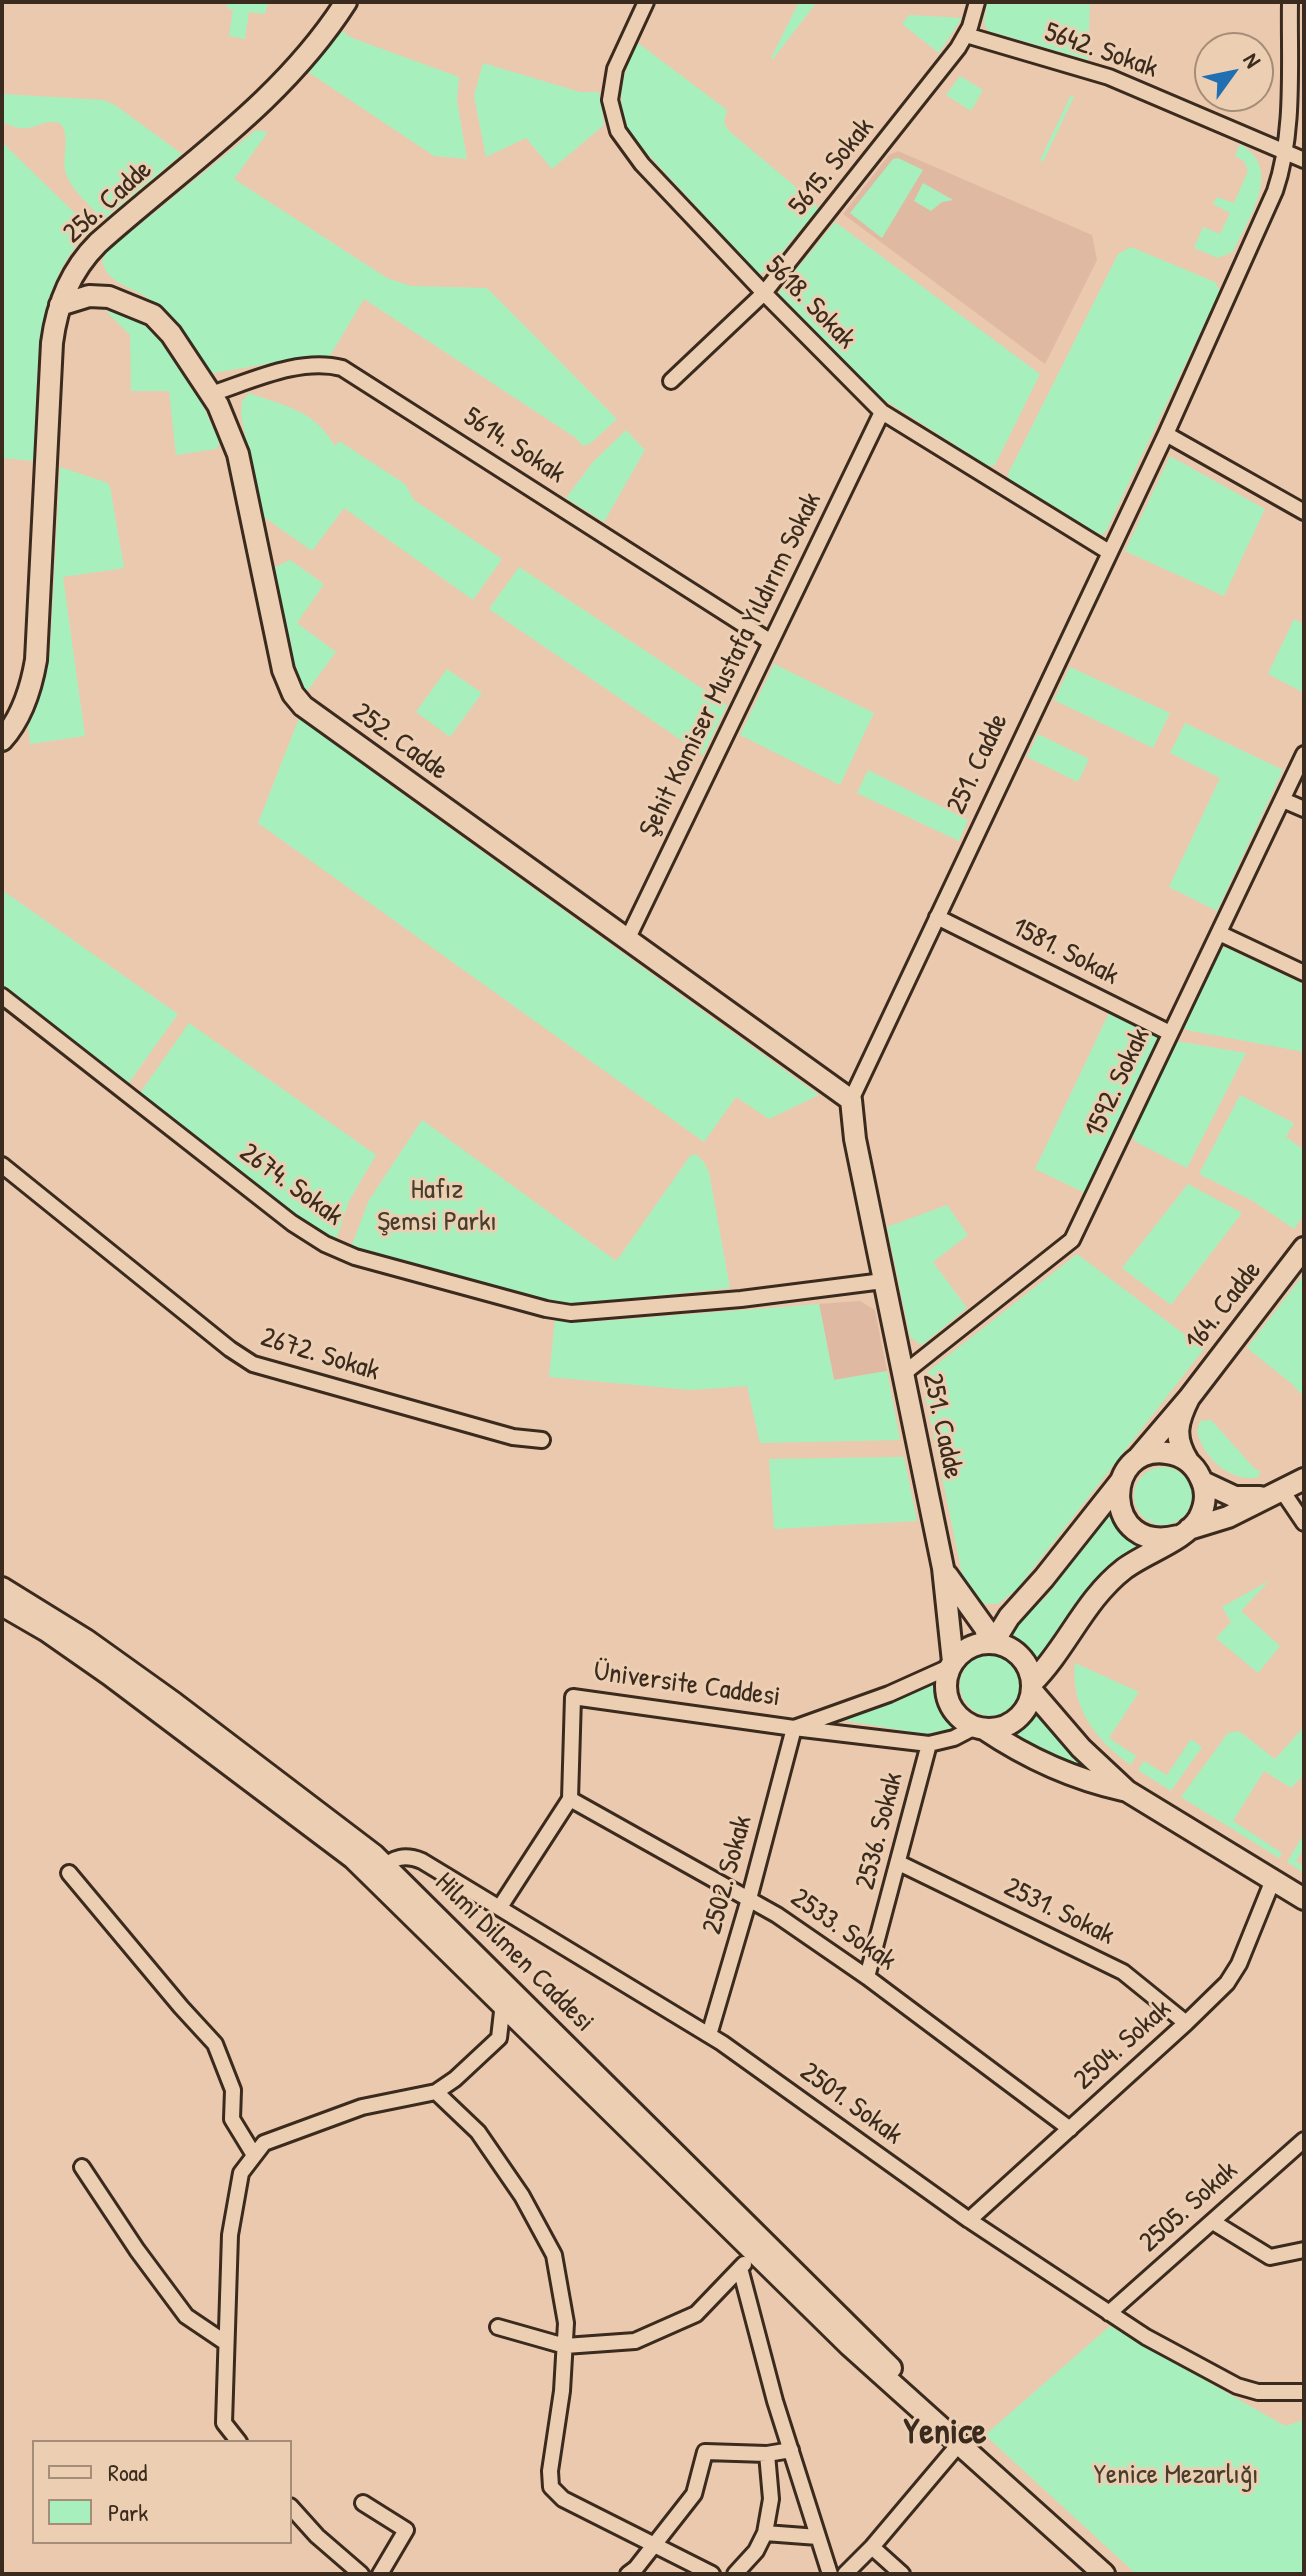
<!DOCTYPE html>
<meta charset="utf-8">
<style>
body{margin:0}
#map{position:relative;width:1306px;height:2576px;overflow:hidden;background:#ebc9ae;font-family:"Patrick Hand",sans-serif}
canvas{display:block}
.frame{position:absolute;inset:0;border:4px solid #3b2a1e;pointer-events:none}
.legend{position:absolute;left:32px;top:2440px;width:260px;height:104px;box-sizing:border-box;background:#eccfb2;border:2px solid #a58d77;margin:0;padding:10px 14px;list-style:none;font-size:24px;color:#3b2a1e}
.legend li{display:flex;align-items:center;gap:16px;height:40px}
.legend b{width:40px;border:2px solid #a58d77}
.north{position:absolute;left:1194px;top:32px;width:80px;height:80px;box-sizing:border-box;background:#eccfb2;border:2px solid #a58d77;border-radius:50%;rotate:57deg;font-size:22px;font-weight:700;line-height:32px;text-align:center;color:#3b2a1e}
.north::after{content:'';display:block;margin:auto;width:28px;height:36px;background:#1f6fb2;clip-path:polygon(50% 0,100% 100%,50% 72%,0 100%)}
</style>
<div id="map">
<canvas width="1306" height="2576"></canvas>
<div class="frame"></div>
<ul class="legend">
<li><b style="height:10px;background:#eccfb2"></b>Road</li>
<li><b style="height:22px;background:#a7f0be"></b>Park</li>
</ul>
<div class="north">N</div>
</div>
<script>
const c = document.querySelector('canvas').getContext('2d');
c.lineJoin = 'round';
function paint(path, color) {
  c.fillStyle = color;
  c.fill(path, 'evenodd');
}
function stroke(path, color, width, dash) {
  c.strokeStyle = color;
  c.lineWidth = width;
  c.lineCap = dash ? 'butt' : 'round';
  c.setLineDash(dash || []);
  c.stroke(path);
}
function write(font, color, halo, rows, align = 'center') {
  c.font = font + ' "Patrick Hand",sans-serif';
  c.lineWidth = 6;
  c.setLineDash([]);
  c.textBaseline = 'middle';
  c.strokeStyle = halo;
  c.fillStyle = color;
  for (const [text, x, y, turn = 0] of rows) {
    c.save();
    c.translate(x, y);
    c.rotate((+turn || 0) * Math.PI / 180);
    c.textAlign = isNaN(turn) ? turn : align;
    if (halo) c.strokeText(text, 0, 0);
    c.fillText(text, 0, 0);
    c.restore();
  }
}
const built = new Path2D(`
 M 898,151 L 1092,235 L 1097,260 L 1045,364 L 843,214 L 889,155 Z
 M 860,1301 L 875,1310 L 887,1371 L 834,1380 L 819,1304 Z`);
const green = new Path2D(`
 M 228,2 L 268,2 L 265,14 L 249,12 L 245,39 L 229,36 L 233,10 L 227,8 Z
 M 799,2 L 817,2 L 773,59 L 771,58 Z
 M 987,2 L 1090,2 L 1088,60 L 988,31 L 984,23 Z
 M 909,15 L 962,18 L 939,53 L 902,24 Z
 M 342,31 L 352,38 L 459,77 L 457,101 L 467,159 L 434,156 L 308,72 Z
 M 638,43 L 727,110 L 724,123 L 729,131 L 816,204 L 818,209 L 765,272 L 759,274 L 632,137 C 614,103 621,76 638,43 Z
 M 483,63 L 580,92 L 599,92 L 604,125 L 552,169 L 526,138 L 486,157 L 474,96 Z
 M 960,76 L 983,90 L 971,111 L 946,95 Z
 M 2,94 L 103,100 L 115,105 L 182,154 L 103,220 C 91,206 72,191 66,174 C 61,158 71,139 61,124 C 40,115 32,140 2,121 Z
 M 1071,95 L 1074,97 L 1043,162 L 1040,160 Z
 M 256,130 L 268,132 L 234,179 L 387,278 L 411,286 L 487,288 L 617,419 L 591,443 L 583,446 L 576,438 L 364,299 L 330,356 L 308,357 L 208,374 C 191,350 174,317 149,299 C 133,287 107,284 102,261 L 107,251 Z
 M 2,142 L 91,229 C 29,288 39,383 34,461 L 2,458 Z
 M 1240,144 C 1285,169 1247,220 1233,252 L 1218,258 L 1194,248 L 1203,227 L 1220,234 L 1230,213 L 1213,204 L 1217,197 L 1234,203 L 1248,171 L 1244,161 L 1235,156 Z
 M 898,158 L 923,170 L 882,238 L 850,213 L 893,159 Z
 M 923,183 L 953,200 L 942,202 L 931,211 L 914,201 Z
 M 835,222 L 1040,374 L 995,465 L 988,466 L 883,399 L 780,295 L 780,290 Z
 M 1131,247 L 1215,282 L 1220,291 L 1105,533 L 1100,535 L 1009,479 L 1008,474 L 1118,254 Z
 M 106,311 C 120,313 136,315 148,323 C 176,342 206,412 220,443 L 216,449 L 176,455 L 169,391 L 131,391 L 130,335 Z
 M 249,393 C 287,407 313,409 335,446 L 339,441 L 405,484 L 414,500 L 502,559 L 473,600 L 344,508 L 312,551 L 261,515 L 241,414 L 242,401 Z
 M 626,430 L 645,450 L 604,522 L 566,498 L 593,462 Z
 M 1170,456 L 1265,509 L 1224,596 L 1125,551 Z
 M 60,467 L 105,482 L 110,486 L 124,568 L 63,577 L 85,736 L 30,744 L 28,724 L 45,680 L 50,651 Z
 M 290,560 L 324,584 L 297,623 L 336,652 L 305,694 L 294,677 L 271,569 Z
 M 519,567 L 727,705 L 703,755 L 489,609 Z
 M 1294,619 L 1304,624 L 1304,693 L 1268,674 Z
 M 774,664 L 874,713 L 840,785 L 740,735 Z
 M 1070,667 L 1170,713 L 1153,748 L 1054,700 Z
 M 447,669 L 482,693 L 450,737 L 416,712 Z
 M 299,718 L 369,766 L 368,769 L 819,1095 L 769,1119 L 736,1097 L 704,1142 L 258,823 Z
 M 1185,723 L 1283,770 L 1217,911 L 1169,887 L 1220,778 L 1170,753 Z
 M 1038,734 L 1089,759 L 1078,782 L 1027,757 Z
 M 868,770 L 968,820 L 959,841 L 857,793 Z
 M 2,890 L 178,1014 L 128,1084 L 2,985 Z
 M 1225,947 L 1304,984 L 1304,1052 L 1186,1030 L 1182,1025 L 1220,951 Z
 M 1109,1013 L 1158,1037 L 1085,1193 L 1035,1169 Z
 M 189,1023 L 376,1155 L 349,1201 L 336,1240 L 298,1216 L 140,1093 Z
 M 1176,1041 L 1246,1053 L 1187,1168 L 1136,1142 L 1132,1135 Z
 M 1240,1095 L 1294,1123 L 1286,1137 L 1304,1150 L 1304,1215 L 1294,1229 L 1253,1201 L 1199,1174 Z
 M 422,1120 L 615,1260 L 618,1259 L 690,1156 L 696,1154 L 704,1162 L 709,1172 L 730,1288 L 581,1304 L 557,1303 L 351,1247 L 369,1200 Z
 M 1188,1184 L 1242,1213 L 1171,1305 L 1122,1268 Z
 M 947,1205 L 968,1235 L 933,1262 L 967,1308 L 922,1345 L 910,1337 L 887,1227 Z
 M 1077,1254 L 1204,1349 L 1016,1590 L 998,1604 L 985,1604 L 972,1593 L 962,1574 L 922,1379 L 926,1373 Z
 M 1303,1275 L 1304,1276 L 1304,1397 L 1291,1383 L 1247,1348 Z
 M 819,1304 L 834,1380 L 887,1371 L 900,1440 L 760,1443 L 747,1386 L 690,1390 L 549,1377 L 555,1319 L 590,1322 Z
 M 1211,1420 L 1255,1469 L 1260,1471 L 1259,1477 C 1231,1483 1203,1458 1197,1431 L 1200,1421 Z
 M 904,1457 L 917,1521 L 774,1529 L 769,1459 Z
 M1134 1496a29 29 0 1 1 58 0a29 29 0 1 1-58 0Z
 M 1111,1514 L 1118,1524 L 1144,1544 C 1086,1582 1075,1610 1039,1665 L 1028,1648 L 1009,1631 L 1045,1598 Z
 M 1269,1581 L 1241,1611 L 1280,1646 L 1258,1673 L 1216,1638 L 1231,1622 L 1222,1607 Z
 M960 1685a31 31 0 1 1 62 0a31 31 0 1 1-62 0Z
 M 1075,1663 L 1139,1692 L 1109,1738 L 1136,1756 L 1131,1765 C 1096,1741 1070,1707 1075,1663 Z
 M 936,1682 L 944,1707 L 959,1727 L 946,1732 L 923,1734 L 842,1720 L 888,1705 Z
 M 1039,1709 L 1104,1781 L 1005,1734 L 1021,1727 Z
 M 1304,1727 L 1304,1775 L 1291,1788 L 1264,1771 L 1233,1821 L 1282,1853 L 1279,1858 L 1181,1797 L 1228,1733 L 1239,1731 L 1275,1759 Z
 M 1191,1739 L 1202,1747 L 1171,1791 L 1138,1770 L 1144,1761 L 1167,1775 Z
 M 1304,1834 L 1304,1849 L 1296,1861 L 1304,1867 L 1304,1873 L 1287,1862 Z
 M 1110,2326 L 1285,2426 L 1304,2420 L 1304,2574 L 1136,2574 L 985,2435 Z`);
const street = new Path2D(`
 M 646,2 L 615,69 L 610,100 L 618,131 L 642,164 L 764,293 L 882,412 L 1109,552
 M 966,35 L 1109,77 L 1304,160
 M 671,381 L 764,293 L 958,48 L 970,27 L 977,2
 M 211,394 C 251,381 300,357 342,368 L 771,642
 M 1166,434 L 1304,512
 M 1283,800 L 1304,809
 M 937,917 L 1170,1033
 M 1219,933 L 1304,973
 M 627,940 L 882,412
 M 2,996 L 292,1223 L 325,1244 L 355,1257 L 546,1309 L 571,1313 L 741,1299 L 883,1281
 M 851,1100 L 1166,434 L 1275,191 C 1295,132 1289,64 1290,2
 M 2,1165 L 230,1349 L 253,1364 L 513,1437 L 542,1440
 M 903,1374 L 1072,1240 L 1304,754
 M 1281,1489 L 1304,1523
 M 949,1667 L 889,1694 L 794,1728 L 929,1744 L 954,1738 L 975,1727
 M 570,1799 L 777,1915 L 867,1977 L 1070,2129
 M 899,1863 L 1123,1972 L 1186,2023
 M 380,1870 C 393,1857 405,1854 422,1861 L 722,2043 L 969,2220 L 1146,2337 L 1237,2386 L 1258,2392 L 1304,2392
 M 69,1873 L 181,2007 L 215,2044 L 233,2090 L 232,2119 L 254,2155
 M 500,1907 L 570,1799 L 573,1697 L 794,1728 L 749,1899 L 709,2035
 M 867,1977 L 929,1744
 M 436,2092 L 478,2132 L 522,2196 L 554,2255 L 566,2323 L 562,2391 L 550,2471 L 551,2487 L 563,2499 L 712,2574
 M 82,2167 L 137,2250 L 186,2316 L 226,2343
 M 969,2220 L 1186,2023 L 1227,1983 L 1239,1964 L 1273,1880
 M 1213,2222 L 1270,2257 L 1304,2250
 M 740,2268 L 775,2401 L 830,2574
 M 1109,2313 L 1304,2140
 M 498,2327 L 565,2346 L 635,2341 L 696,2314 L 744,2264
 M 239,2442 L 224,2423 L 230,2235 L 241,2173 L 264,2143 L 362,2107 L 436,2092 L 455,2079 L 499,2038 L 503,2003
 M 363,2503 L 406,2530 L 380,2574
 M 290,2506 L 317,2536 L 361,2574
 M 765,2533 L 771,2499 L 767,2454
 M 872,2547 L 902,2574
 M 628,2574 L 636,2568 L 694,2494 L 705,2452 L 767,2454 L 791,2450
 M 735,2574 L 756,2551 L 765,2533 L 818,2537
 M 845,2574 L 872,2547 L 959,2444`);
const secondary = new Path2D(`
 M 60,305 L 89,296 L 109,297 L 153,315 L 171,334 L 218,405 L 238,454 L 283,670 L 293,694 L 303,706 L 851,1100 L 855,1139 L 943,1568 L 953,1662
 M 2,740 C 22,718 31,689 36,660 L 52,343 C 57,304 70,271 98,243 C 184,166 283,101 346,2
 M 1189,1398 L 1304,1248
 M 1137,1459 L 1189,1398 C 1177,1422 1173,1437 1188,1461
 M 1203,1482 L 1235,1497 L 1260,1497
 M 1189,1529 L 1228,1517 L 1304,1479
 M 947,1575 L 985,1628 L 989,1642
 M 2,1588 L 86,1640 L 174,1703 L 374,1855 L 891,2368
 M 2,1605 L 47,1631 L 110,1675 L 353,1858 L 849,2345 L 1104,2574
 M946 1686a43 43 0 1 1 86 0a43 43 0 1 1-86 0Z
 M 993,1643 L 1009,1617 L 1044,1578 L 1120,1482
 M 1032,1683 C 1067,1648 1084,1600 1124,1569 C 1145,1553 1186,1540 1199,1518 C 1206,1505 1207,1490 1200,1477 C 1194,1464 1182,1455 1167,1453 C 1102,1443 1101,1556 1178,1536
 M 1032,1691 L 1081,1748 L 1127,1791 L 1304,1899
 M 984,1729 C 1027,1758 1073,1779 1123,1790`);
const streetNames = [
 ["5642. Sokak",1101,51,19],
 ["5615. Sokak",832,167,-51],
 ["256. Cadde",108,202,-42],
 ["5618. Sokak",810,303,46],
 ["5614. Sokak",514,446,33],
 ["Şehit Komiser Mustafa Yıldırım Sokak",731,665,-64],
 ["252. Cadde",400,742,36],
 ["251. Cadde",978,764,-65],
 ["1581. Sokak",1065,952,27],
 ["1592. Sokak",1118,1083,-65],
 ["2674. Sokak",291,1185,36],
 ["164. Cadde",1224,1306,-52],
 ["2672. Sokak",320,1355,17],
 ["251. Cadde",942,1426,78],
 ["Üniversite Caddesi",687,1685,8],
 ["2536. Sokak",880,1831,-76],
 ["2502. Sokak",728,1875,-75],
 ["2531. Sokak",1059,1912,26],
 ["2533. Sokak",843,1930,35],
 ["Hilmi Dilmen Caddesi",514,1953,45],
 ["2504. Sokak",1123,2045,-42],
 ["2501. Sokak",851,2104,36],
 ["2505. Sokak",1189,2207,-42]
];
const parkNames = [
 ["Hafız",437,1191],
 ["Şemsi Parkı",437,1223],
 ["Yenice Mezarlığı",1176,2476]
];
const districtNames = [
 ["Yenice",945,2433]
];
paint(built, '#e0b9a2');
paint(green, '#a7f0be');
stroke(street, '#3b2a1e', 20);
stroke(secondary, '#3b2a1e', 26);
stroke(street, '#eccfb2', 14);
stroke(secondary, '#eccfb2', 20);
write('28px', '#3b2a1e', '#eccfb2', streetNames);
write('28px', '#463e2e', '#eccfb2', parkNames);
write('bold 36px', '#3b2a1e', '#eccfb2', districtNames);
</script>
